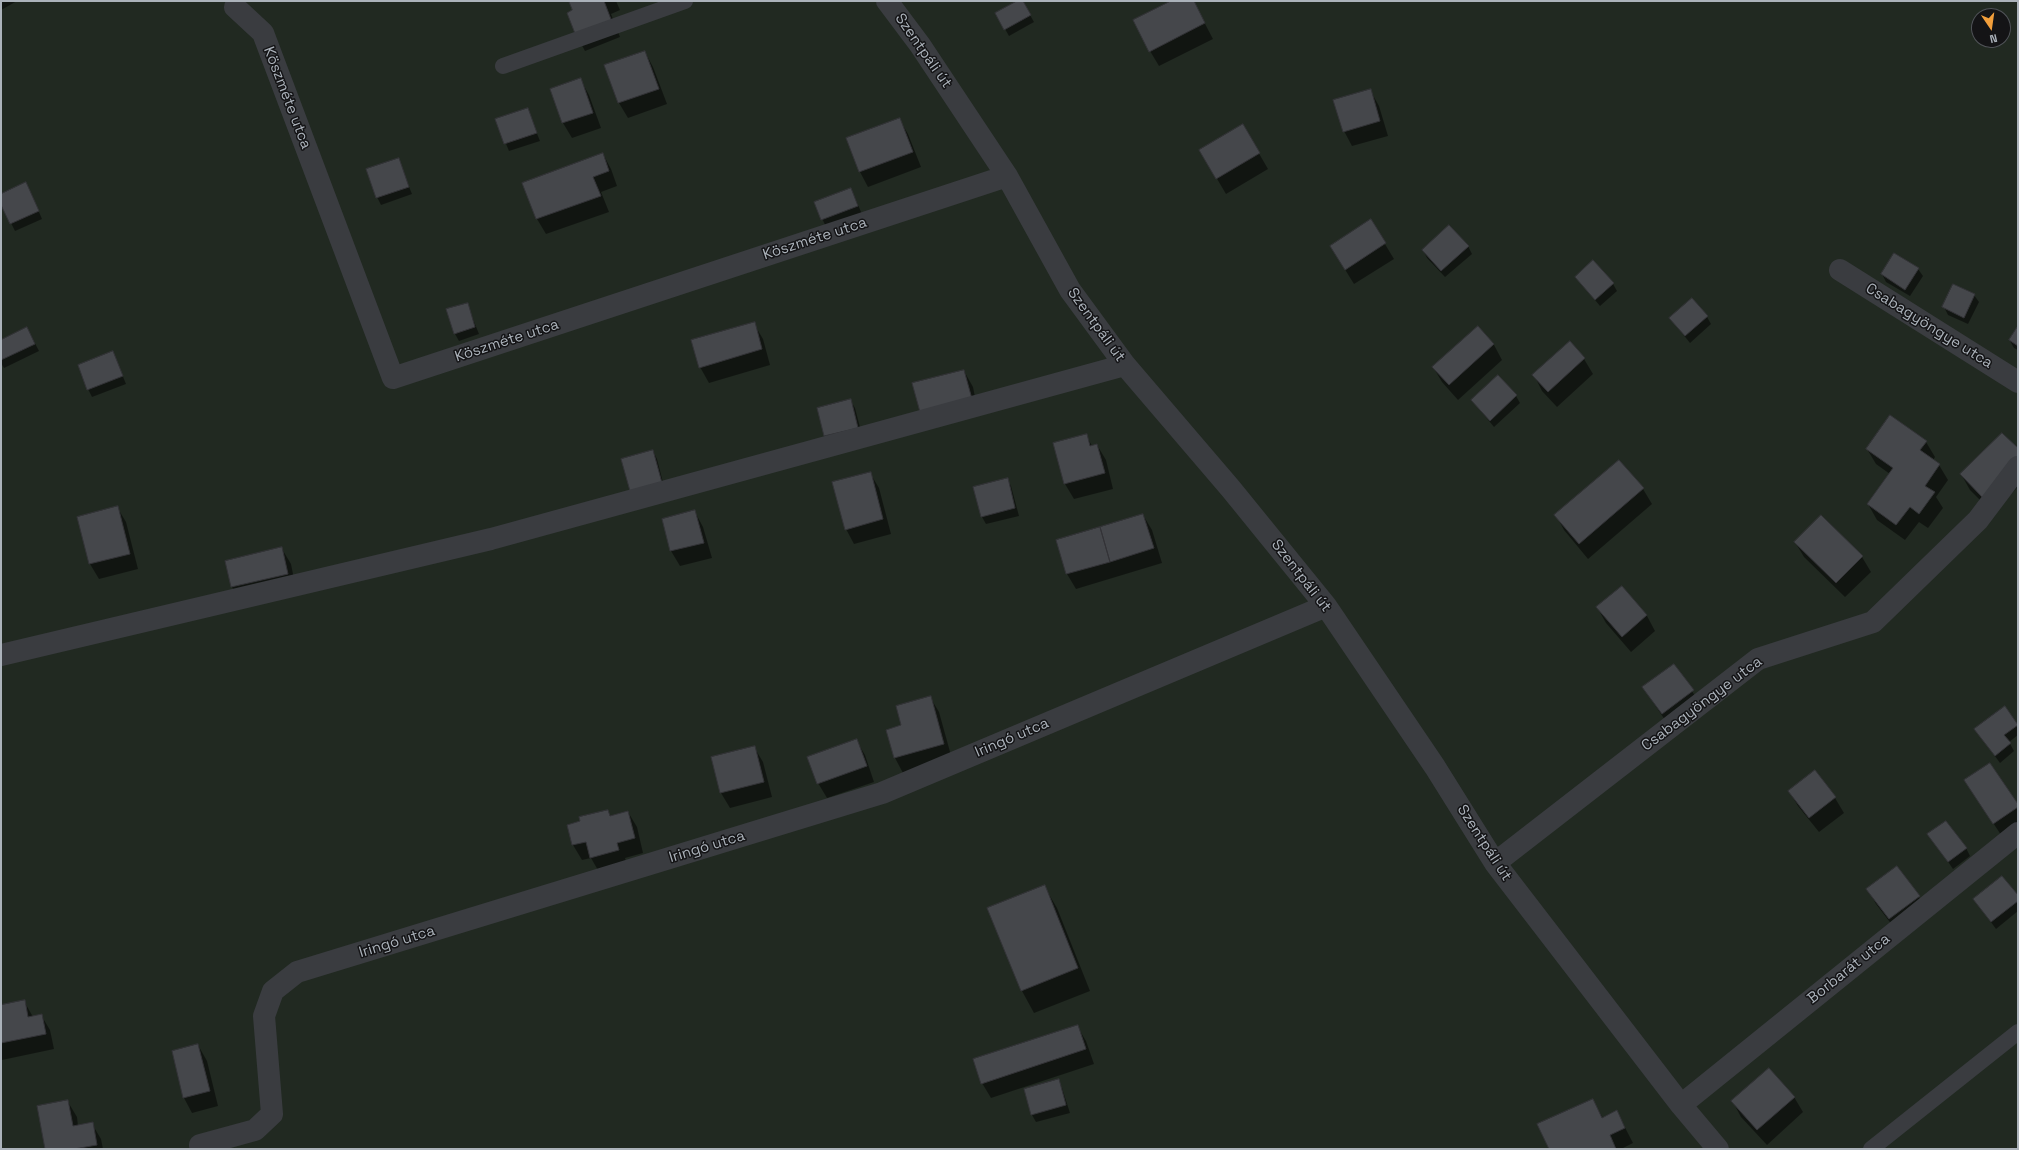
<!DOCTYPE html>
<meta charset="utf-8">
<style>
body{margin:0}
#map{position:relative;width:2019px;height:1150px;overflow:hidden;background:#19191b;font-family:"Space Grotesk",sans-serif}
canvas{display:block}
.frame{position:absolute;inset:0;border:2px solid #abb2ba;pointer-events:none}
.north{position:absolute;left:1971px;top:8px;width:40px;height:40px;box-sizing:border-box;background:#141416;border:1px solid #505358;border-radius:50%;rotate:167deg;font-size:11px;font-weight:700;line-height:16px;text-align:center;color:#abb2ba}
.north::after{content:'';display:block;margin:auto;width:14px;height:18px;background:#f19e3b;clip-path:polygon(50% 0,100% 100%,50% 72%,0 100%)}
</style>
<div id="map">
<canvas width="2019" height="1150"></canvas>
<div class="frame"></div>
<div class="north">N</div>
</div>
<script>
const c = document.querySelector('canvas').getContext('2d');
c.lineJoin = 'round';
function paint(path, color) {
  c.fillStyle = color;
  c.fill(path, 'evenodd');
}
function stroke(path, color, width, dash) {
  c.strokeStyle = color;
  c.lineWidth = width;
  c.lineCap = dash ? 'butt' : 'round';
  c.setLineDash(dash || []);
  c.stroke(path);
}
function write(font, color, halo, rows, align = 'center') {
  c.font = font + ' "Space Grotesk",sans-serif';
  c.lineWidth = 3;
  c.setLineDash([]);
  c.textBaseline = 'middle';
  c.strokeStyle = halo;
  c.fillStyle = color;
  for (const [text, x, y, turn = 0] of rows) {
    c.save();
    c.translate(x, y);
    c.rotate((+turn || 0) * Math.PI / 180);
    c.textAlign = isNaN(turn) ? turn : align;
    if (halo) c.strokeText(text, 0, 0);
    c.fillText(text, 0, 0);
    c.restore();
  }
}
const green = new Path2D(`
 M 1,1 L 2018,1 L 2018,1149 L 1,1149 ZM 1979,16 L 2003,16 L 2003,40 L 1979,40 Z`);
const shadow = new Path2D(`
 M 1,1 L 17,1 L 1,10 Z
 M 570,1 L 616,1 L 620,10 L 611,14 L 620,37 L 585,51 L 577,36 L 574,11 Z
 M 1019,1 L 1022,1 L 1034,22 L 1009,36 L 996,13 Z
 M 1173,1 L 1193,1 L 1213,39 L 1159,66 L 1150,51 Z
 M 645,52 L 653,67 L 667,104 L 628,118 L 619,103 L 606,66 Z
 M 580,79 L 589,95 L 601,128 L 572,138 L 563,123 L 552,90 Z
 M 1370,90 L 1379,106 L 1388,136 L 1352,146 L 1344,131 Z
 M 527,109 L 540,141 L 509,151 L 496,120 Z
 M 899,119 L 908,134 L 921,167 L 868,187 L 860,172 Z
 M 1243,126 L 1268,169 L 1226,194 L 1200,150 Z
 M 603,154 L 611,169 L 617,186 L 601,192 L 609,212 L 546,234 L 537,219 L 524,183 Z
 M 398,160 L 412,194 L 381,205 L 377,197 Z
 M 851,189 L 862,214 L 826,227 L 815,203 Z
 M 30,191 L 42,219 L 15,231 L 1,203 L 1,195 Z
 M 1371,221 L 1394,259 L 1354,284 L 1331,247 Z
 M 1468,246 L 1472,254 L 1445,277 L 1427,258 L 1423,250 Z
 M 1918,269 L 1923,276 L 1910,296 L 1886,282 L 1882,274 Z
 M 1576,277 L 1613,284 L 1617,291 L 1600,306 Z
 M 1974,295 L 1979,302 L 1968,324 L 1948,315 L 1944,307 Z
 M 467,304 L 479,334 L 459,341 L 455,334 Z
 M 1707,317 L 1711,324 L 1690,343 L 1670,318 Z
 M 754,324 L 763,339 L 770,365 L 709,383 L 700,367 Z
 M 1478,327 L 1494,345 L 1502,360 L 1458,400 L 1442,382 L 1433,367 Z
 M 27,328 L 39,351 L 4,368 L 1,363 L 1,341 Z
 M 2018,328 L 2018,350 L 2014,348 L 2010,341 Z
 M 1570,342 L 1584,359 L 1593,374 L 1557,407 L 1542,391 L 1534,375 Z
 M 113,352 L 126,384 L 92,397 L 88,389 Z
 M 964,371 L 973,387 L 975,397 L 929,426 Z
 M 1516,396 L 1520,403 L 1494,427 L 1472,400 Z
 M 850,400 L 855,408 L 862,435 L 825,436 L 818,408 Z
 M 1086,435 L 1092,446 L 1097,445 L 1106,460 L 1113,489 L 1074,499 L 1065,484 Z
 M 1926,442 L 1935,457 L 1933,460 L 1939,465 L 1948,480 L 1936,497 L 1943,508 L 1928,528 L 1919,522 L 1905,540 L 1877,520 L 1868,504 L 1890,474 L 1876,464 L 1867,449 Z
 M 2018,450 L 2018,487 L 1992,512 L 1970,490 L 1961,474 Z
 M 653,451 L 657,459 L 665,490 L 635,498 Z
 M 1619,461 L 1643,489 L 1652,504 L 1588,559 L 1564,530 L 1556,515 Z
 M 870,473 L 879,488 L 891,534 L 854,544 L 846,529 Z
 M 1007,479 L 1011,486 L 1019,516 L 986,524 L 982,517 L 974,488 Z
 M 117,507 L 126,522 L 138,569 L 99,579 L 90,564 L 78,518 Z
 M 695,512 L 703,527 L 712,558 L 680,566 L 671,551 L 663,520 Z
 M 1143,515 L 1152,530 L 1162,563 L 1076,589 L 1067,574 L 1057,540 Z
 M 1795,542 L 1862,557 L 1871,572 L 1845,597 L 1804,557 Z
 M 282,549 L 291,564 L 296,589 L 241,602 L 232,587 L 226,562 Z
 M 1622,587 L 1647,616 L 1655,631 L 1631,652 L 1606,623 L 1597,607 Z
 M 1674,665 L 1702,706 L 1671,729 L 1643,687 Z
 M 930,697 L 939,712 L 952,759 L 903,773 L 895,758 L 902,726 Z
 M 2004,707 L 2018,725 L 2018,735 L 2009,742 L 2014,751 L 2000,763 L 1975,729 Z
 M 856,740 L 865,755 L 874,782 L 827,798 L 818,783 Z
 M 754,747 L 763,762 L 772,797 L 730,808 L 721,793 L 712,758 Z
 M 1814,771 L 1835,798 L 1844,813 L 1819,832 L 1798,806 L 1789,791 Z
 M 1965,780 L 2018,806 L 2018,828 L 2003,838 Z
 M 608,811 L 611,817 L 628,812 L 637,827 L 643,853 L 625,858 L 627,865 L 599,872 L 591,858 L 582,860 L 573,845 L 569,825 Z
 M 1929,834 L 1966,848 L 1970,856 L 1953,869 Z
 M 1044,886 L 1057,908 L 1090,991 L 1034,1013 L 1022,991 Z
 M 1868,889 L 1919,897 L 1928,912 L 1899,934 L 1876,904 Z
 M 2018,897 L 2018,911 L 1996,929 L 1974,899 Z
 M 24,1001 L 33,1017 L 41,1015 L 50,1030 L 54,1049 L 2,1060 L 1,1006 Z
 M 1077,1026 L 1086,1041 L 1094,1064 L 991,1098 L 982,1083 Z
 M 198,1045 L 207,1061 L 218,1106 L 192,1113 L 184,1098 Z
 M 1058,1080 L 1062,1088 L 1070,1113 L 1036,1122 L 1032,1115 Z
 M 1794,1097 L 1803,1112 L 1767,1145 L 1741,1117 L 1733,1102 Z
 M 1592,1100 L 1603,1118 L 1617,1112 L 1633,1143 L 1621,1149 L 1550,1149 Z
 M 68,1102 L 77,1117 L 78,1126 L 92,1124 L 101,1139 L 103,1149 L 46,1149 Z`);
const building = new Path2D(`
 M 569,1 L 604,1 L 612,22 L 576,36 L 567,13 L 572,10 Z
 M 1017,1 L 1023,1 L 1031,15 L 1004,30 L 995,13 Z
 M 1171,1 L 1194,1 L 1205,23 L 1149,52 L 1133,20 Z
 M 645,51 L 659,89 L 618,103 L 604,65 Z
 M 581,78 L 593,113 L 562,123 L 550,89 Z
 M 1371,89 L 1380,121 L 1343,132 L 1333,100 Z
 M 528,108 L 537,133 L 504,144 L 495,119 Z
 M 900,118 L 913,152 L 859,172 L 846,138 Z
 M 1243,124 L 1260,153 L 1216,179 L 1199,150 Z
 M 603,153 L 609,171 L 593,177 L 601,196 L 536,219 L 522,183 Z
 M 399,158 L 409,187 L 376,198 L 366,169 Z
 M 26,182 L 39,211 L 10,224 L 1,205 L 1,194 Z
 M 851,188 L 858,206 L 821,220 L 814,202 Z
 M 1371,219 L 1386,243 L 1345,270 L 1330,246 Z
 M 1449,225 L 1469,246 L 1441,271 L 1422,250 Z
 M 1894,253 L 1919,268 L 1905,290 L 1881,274 Z
 M 1593,260 L 1614,283 L 1595,300 L 1575,277 Z
 M 1953,284 L 1975,294 L 1964,318 L 1942,307 Z
 M 1692,298 L 1708,316 L 1685,336 L 1669,318 Z
 M 468,303 L 475,327 L 454,334 L 446,309 Z
 M 755,322 L 762,349 L 699,368 L 691,340 Z
 M 1478,326 L 1494,344 L 1449,385 L 1432,367 Z
 M 2018,326 L 2018,346 L 2009,340 Z
 M 27,327 L 35,344 L 1,360 L 1,340 Z
 M 1570,341 L 1585,358 L 1548,392 L 1532,375 Z
 M 113,351 L 123,376 L 87,390 L 78,365 Z
 M 964,370 L 972,399 L 920,412 L 912,383 Z
 M 1498,375 L 1517,395 L 1490,421 L 1471,400 Z
 M 851,399 L 858,428 L 824,436 L 817,408 Z
 M 1890,415 L 1927,441 L 1920,450 L 1940,464 L 1925,486 L 1935,492 L 1919,514 L 1910,507 L 1896,525 L 1867,504 L 1893,468 L 1866,449 Z
 M 2002,433 L 2018,448 L 2018,463 L 1983,498 L 1960,474 Z
 M 1087,434 L 1090,446 L 1097,444 L 1105,473 L 1064,484 L 1053,443 Z
 M 653,450 L 662,483 L 630,491 L 621,459 Z
 M 1619,460 L 1644,488 L 1579,544 L 1554,515 Z
 M 871,472 L 883,519 L 845,530 L 832,482 Z
 M 1008,478 L 1015,508 L 981,517 L 973,487 Z
 M 118,506 L 130,554 L 89,564 L 77,517 Z
 M 695,510 L 704,543 L 670,551 L 662,519 Z
 M 1143,514 L 1154,548 L 1110,562 L 1100,527 Z
 M 1821,515 L 1863,556 L 1836,583 L 1794,542 Z
 M 1100,527 L 1110,562 L 1066,574 L 1056,540 Z
 M 282,547 L 288,574 L 231,587 L 225,561 Z
 M 1622,586 L 1647,615 L 1622,637 L 1596,607 Z
 M 1674,664 L 1694,690 L 1662,714 L 1642,687 Z
 M 931,696 L 944,744 L 894,758 L 886,730 L 901,725 L 896,706 Z
 M 2005,706 L 2018,725 L 2004,735 L 2011,743 L 1995,756 L 1974,729 Z
 M 857,739 L 867,766 L 817,784 L 807,757 Z
 M 755,746 L 764,782 L 720,793 L 711,757 Z
 M 1990,763 L 2018,804 L 2018,807 L 1993,824 L 1964,780 Z
 M 1815,770 L 1836,797 L 1809,818 L 1788,791 Z
 M 608,810 L 610,816 L 628,811 L 635,838 L 617,843 L 619,850 L 590,858 L 586,842 L 572,845 L 567,825 L 580,821 L 579,817 Z
 M 1946,821 L 1967,848 L 1948,862 L 1927,834 Z
 M 1897,866 L 1920,896 L 1889,919 L 1866,889 Z
 M 2002,876 L 2018,895 L 2018,901 L 1991,922 L 1973,899 Z
 M 1045,885 L 1078,968 L 1021,991 L 987,908 Z
 M 25,1000 L 28,1017 L 42,1014 L 46,1034 L 1,1043 L 1,1005 Z
 M 1078,1025 L 1086,1049 L 981,1084 L 973,1059 Z
 M 198,1044 L 210,1091 L 183,1098 L 172,1051 Z
 M 1769,1068 L 1795,1097 L 1757,1130 L 1731,1101 Z
 M 1059,1079 L 1066,1105 L 1031,1115 L 1024,1089 Z
 M 1593,1099 L 1602,1118 L 1617,1110 L 1625,1128 L 1610,1135 L 1616,1149 L 1549,1149 L 1537,1124 Z
 M 68,1100 L 73,1126 L 93,1122 L 97,1145 L 74,1149 L 45,1149 L 37,1106 Z`);
const lane = new Path2D(`
 M 503,66 L 685,1
 M 1871,1149 L 2018,1032`);
const street = new Path2D(`
 M 887,1 L 920,45 L 1007,176 L 1070,290 L 1125,365 L 1231,489 L 1326,606 L 1435,767 L 1495,863 L 1681,1105 L 1718,1149
 M 235,7 L 263,33 L 393,378 L 1007,176
 M 1840,270 L 2018,382
 M 1,655 L 491,539 L 1125,365
 M 1495,863 L 1758,659 L 1873,622 L 1978,520 L 2018,467
 M 1681,1105 L 2018,833
 M 200,1145 L 255,1130 L 272,1114 L 264,1016 L 273,991 L 297,972 L 882,793 L 1326,606`);
const streetNames = [
 ["Szentpáli út",923,51,55],
 ["Köszméte utca",287,98,69],
 ["Köszméte utca",815,239,-18],
 ["Szentpáli út",1096,325,54],
 ["Csabagyöngye utca",1929,326,32],
 ["Köszméte utca",507,341,-18],
 ["Szentpáli út",1301,576,52],
 ["Csabagyöngye utca",1702,704,-37],
 ["Iringó utca",1012,738,-23],
 ["Szentpáli út",1484,843,57],
 ["Iringó utca",707,847,-17],
 ["Iringó utca",397,942,-17],
 ["Borbarát utca",1849,969,-39]
];
paint(green, '#212921');
paint(shadow, '#0007');
paint(building, '#45474b');
stroke(building, '#333337', 1);
stroke(lane, '#3a3c40', 16);
stroke(street, '#3a3c40', 22);
write('15px', '#abb2ba', '#141416', streetNames);
</script>
